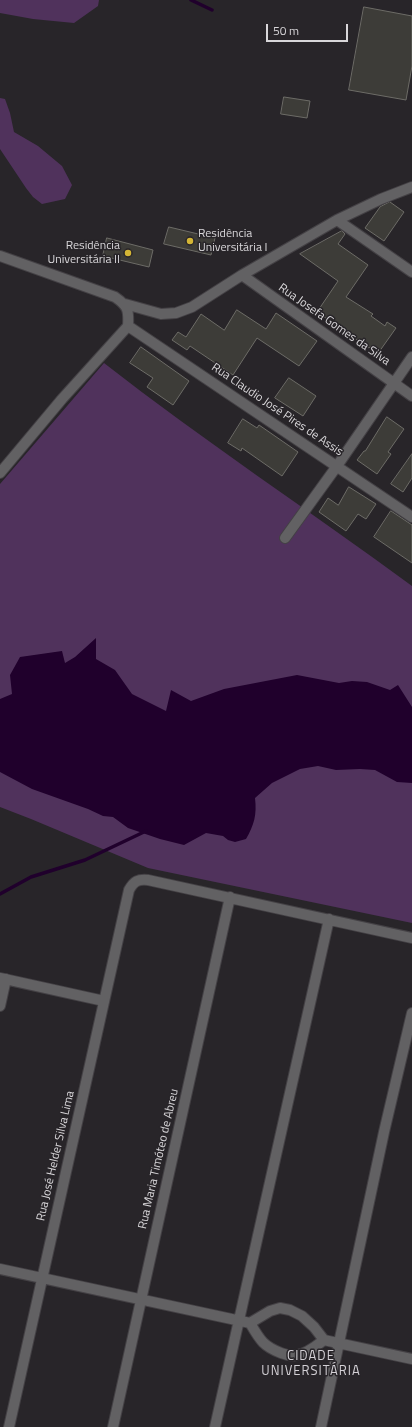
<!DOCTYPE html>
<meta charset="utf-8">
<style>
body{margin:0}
#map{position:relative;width:412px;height:1427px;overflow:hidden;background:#282529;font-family:"Titillium Web",sans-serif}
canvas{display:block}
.scale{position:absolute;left:266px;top:24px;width:82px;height:18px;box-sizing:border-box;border:2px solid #d9d7da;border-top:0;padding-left:5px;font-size:12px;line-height:14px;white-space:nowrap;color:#d9d7da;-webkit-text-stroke:3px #282529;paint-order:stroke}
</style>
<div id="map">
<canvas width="412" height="1427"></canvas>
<div class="scale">50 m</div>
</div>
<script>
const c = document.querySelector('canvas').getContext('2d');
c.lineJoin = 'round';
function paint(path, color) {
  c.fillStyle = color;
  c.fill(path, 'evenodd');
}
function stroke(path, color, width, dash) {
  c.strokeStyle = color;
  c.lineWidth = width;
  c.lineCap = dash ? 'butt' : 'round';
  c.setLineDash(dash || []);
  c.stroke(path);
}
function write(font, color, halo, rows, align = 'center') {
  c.font = font + ' "Titillium Web",sans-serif';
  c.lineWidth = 3;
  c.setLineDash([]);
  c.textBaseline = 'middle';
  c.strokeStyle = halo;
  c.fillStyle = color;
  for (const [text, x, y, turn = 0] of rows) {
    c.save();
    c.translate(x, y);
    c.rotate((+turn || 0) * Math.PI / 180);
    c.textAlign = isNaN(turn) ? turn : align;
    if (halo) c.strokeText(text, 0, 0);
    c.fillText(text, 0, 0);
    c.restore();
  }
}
const green = new Path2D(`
 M 0,0 L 99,0 L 98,6 L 74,23 L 33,19 L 0,13 Z
 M 0,98 L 5,99 L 10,113 L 14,132 L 38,146 L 62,166 L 72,185 L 65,199 L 42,204 L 33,197 L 26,188 L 0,149 Z
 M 104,363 C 204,441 310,511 412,586 L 412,923 L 148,868 L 31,819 L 0,807 L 0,484 Z`);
const water = new Path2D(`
 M 96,638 L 96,659 L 115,670 L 132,694 L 166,711 L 171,690 L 191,701 L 224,689 L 297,675 L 339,683 L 352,681 L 367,682 L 390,690 L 398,685 L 412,707 L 412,783 L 397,782 L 375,770 L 360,769 L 336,770 L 318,766 L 300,769 L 272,783 L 255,798 C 257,815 254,825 246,839 L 235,842 L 228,840 L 223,836 L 206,833 L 184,845 L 160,839 L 128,828 L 113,817 L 103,816 L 88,809 L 32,789 L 0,772 L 0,699 L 12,694 L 10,675 L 20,657 L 62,651 L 65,663 L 75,657 Z`);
const stream = new Path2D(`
 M 191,0 L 212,10
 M 0,894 L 31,877 L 85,860 L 146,831`);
const building = new Path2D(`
 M 364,7 L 412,16 L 412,66 L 406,100 L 349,90 Z
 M 284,97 L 310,101 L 307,118 L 281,114 Z
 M 390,202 L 404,212 L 384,241 L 365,228 L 380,207 Z
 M 169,227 L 215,238 L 211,255 L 164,244 Z
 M 342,231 L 345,234 L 338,244 L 368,265 L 346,297 L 373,314 L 371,316 L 385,326 L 387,322 L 396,328 L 379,352 L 371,346 L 369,348 L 317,312 L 338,281 L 300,254 Z
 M 107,238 L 153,250 L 149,267 L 103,256 Z
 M 237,310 L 266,329 L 276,313 L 317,341 L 299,366 L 257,338 L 233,375 L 190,346 L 187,350 L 172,340 L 178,332 L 186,337 L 201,314 L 224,330 Z
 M 141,347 L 189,381 L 173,405 L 147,387 L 153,378 L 130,363 Z
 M 289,378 L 316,396 L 303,416 L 275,398 Z
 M 387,417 L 404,429 L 388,452 L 391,454 L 377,474 L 357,460 L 364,451 L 365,451 Z
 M 243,419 L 257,428 L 259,425 L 298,452 L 282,476 L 242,448 L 241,451 L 228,443 Z
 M 412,454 L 412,478 L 403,492 L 391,484 Z
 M 349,487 L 376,504 L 366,519 L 358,514 L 346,531 L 319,512 L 328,498 L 338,505 Z
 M 391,511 L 412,525 L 412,563 L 374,537 Z`);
const minor = new Path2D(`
 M 337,220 L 412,272
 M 0,256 L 115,297 C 128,306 129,310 128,326 L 62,399 L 0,473
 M 242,275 L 412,396
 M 125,304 L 161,314 L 176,313 L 192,307 L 242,275 L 337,220 L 381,199 L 412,187
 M 128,326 L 412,517
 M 285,538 L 337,466 L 412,357
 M 0,978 L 104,1001
 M 0,1006 L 6,979
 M 0,1269 L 250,1323 L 270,1311 L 280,1308 L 290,1310 L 302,1316 L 314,1327 L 324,1340 L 412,1359
 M 250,1323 C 260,1340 263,1346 281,1353 C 286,1355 292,1356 297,1355 C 307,1354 316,1346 324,1340
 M 9,1427 L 129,890 C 134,881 138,879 148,880 L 412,938
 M 113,1427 C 151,1250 192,1074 230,897
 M 215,1427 L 329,919
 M 321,1427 L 384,1132 L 412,1013`);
const markers = [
 [190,241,4,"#d4b635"],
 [128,253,4,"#d4b635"]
];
const poiNames = [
 ["Residência",198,234],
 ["Universitária I",198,248],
 ["Residência",120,246,"right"],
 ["Universitária II",120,260,"right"]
];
const streetNames = [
 ["Rua Josefa Gomes da Silva",334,325,35],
 ["Rua Claudio José Pires de Assis",277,410,34],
 ["Rua José Helder Silva Lima",56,1156,-77],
 ["Rua Maria Timóteo de Abreu",159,1159,-77]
];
const neighbourhoodNames = [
 ["CIDADE",311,1357],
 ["UNIVERSITÁRIA",311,1372]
];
paint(green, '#50325c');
paint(water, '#20002c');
stroke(stream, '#20002c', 3.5);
paint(building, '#3d3c38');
stroke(building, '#6d6c67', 1);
stroke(minor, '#444145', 12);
stroke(minor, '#626163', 10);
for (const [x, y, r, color] of markers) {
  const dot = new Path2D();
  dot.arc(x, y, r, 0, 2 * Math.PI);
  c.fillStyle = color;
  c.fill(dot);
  stroke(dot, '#282529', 1.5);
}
write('12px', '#d9d7da', '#282529', poiNames, 'left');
write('12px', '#d9d7da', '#282529', streetNames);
c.letterSpacing = '1px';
write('13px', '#d3d0d5', '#282529', neighbourhoodNames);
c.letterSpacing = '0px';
</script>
